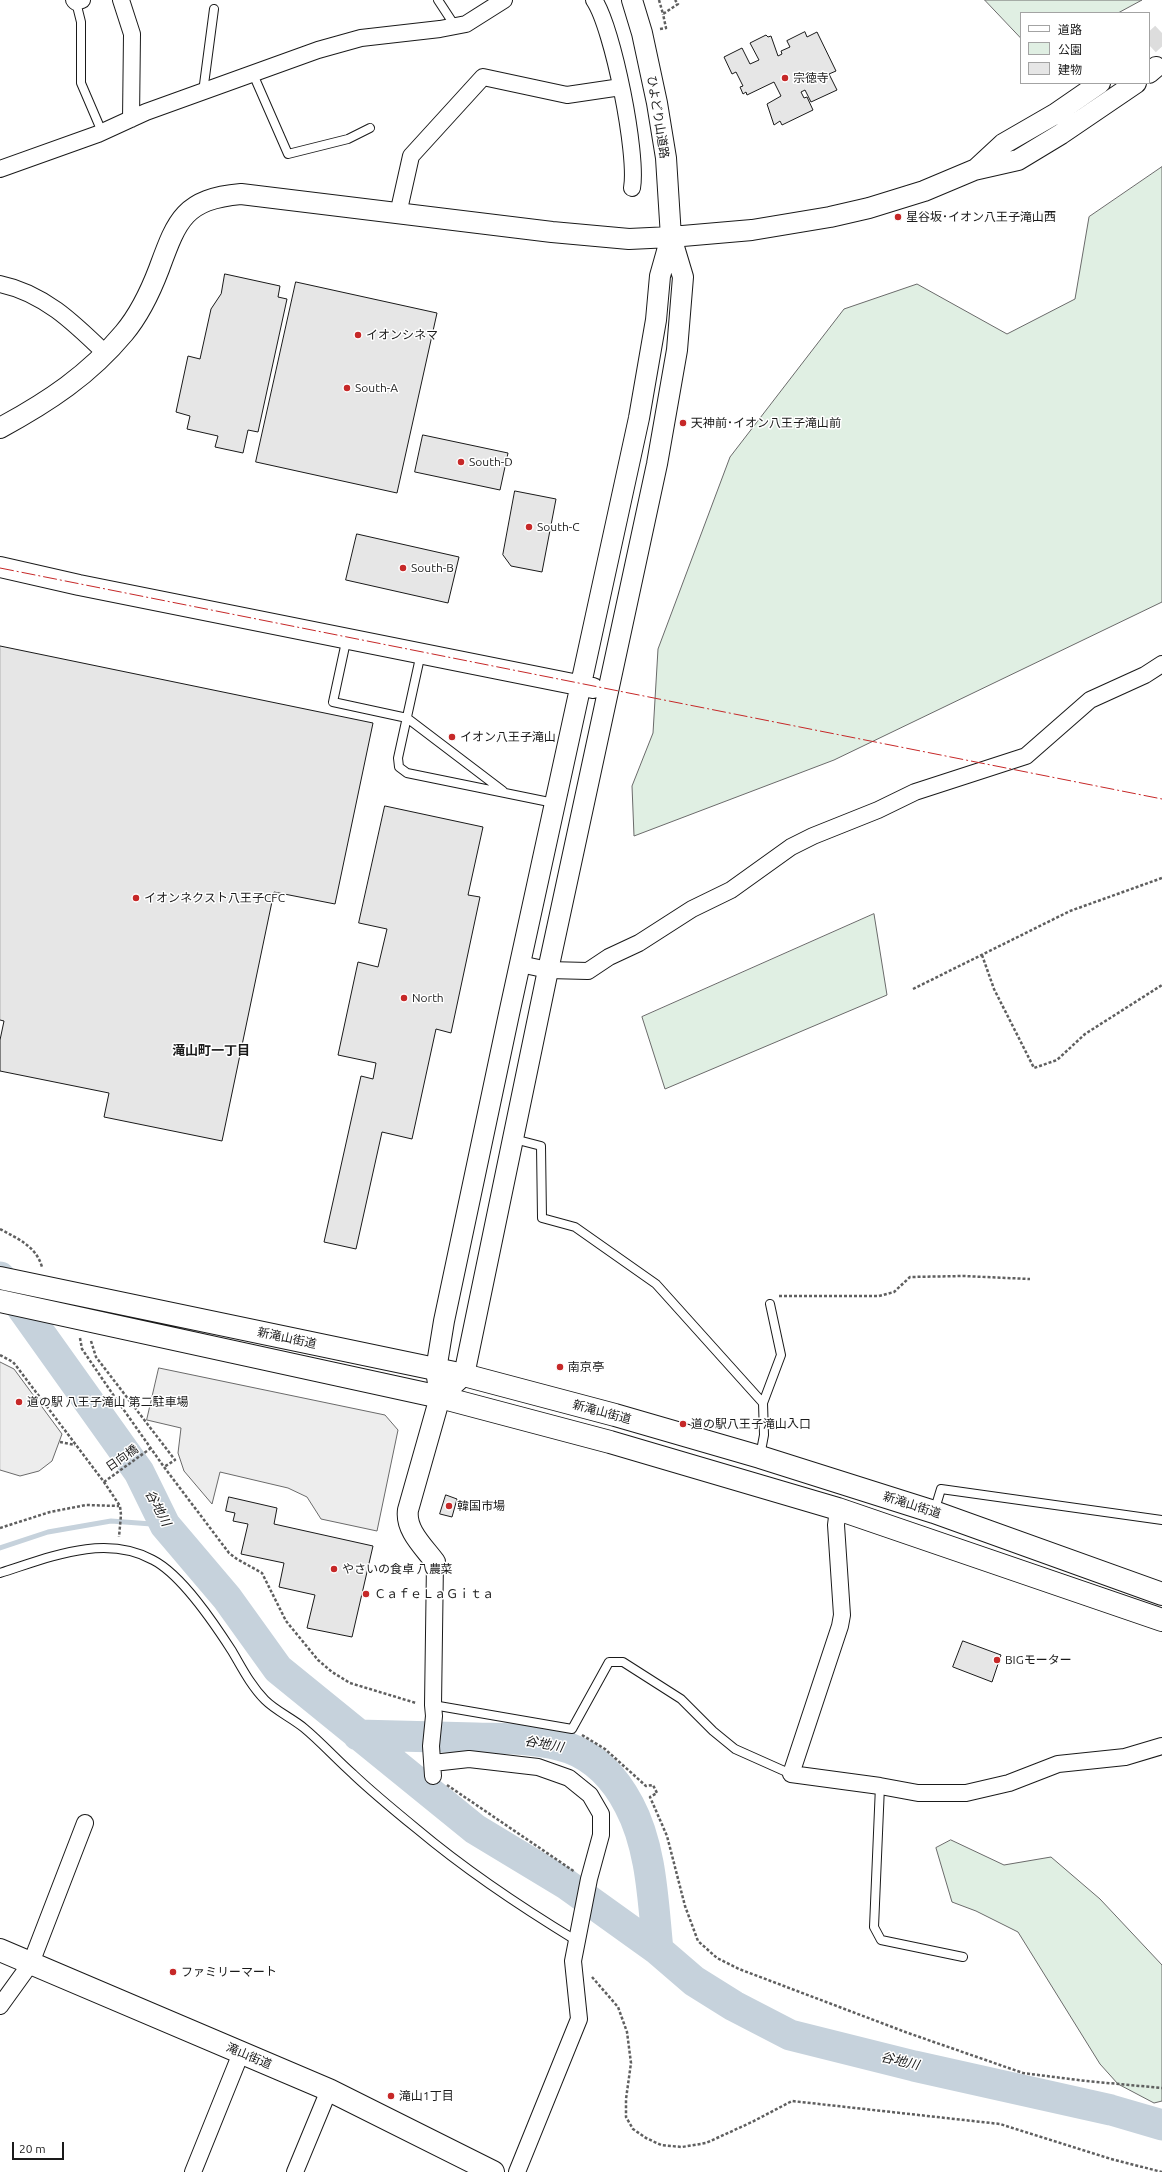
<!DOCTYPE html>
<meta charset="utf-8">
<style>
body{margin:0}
#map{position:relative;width:1162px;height:2172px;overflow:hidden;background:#fff;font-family:Ubuntu,"Noto Sans JP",sans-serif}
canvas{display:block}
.legend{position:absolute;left:1020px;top:12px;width:130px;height:72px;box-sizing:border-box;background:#fff;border:1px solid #a3a3a3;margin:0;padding:5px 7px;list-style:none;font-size:12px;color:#1a1a1a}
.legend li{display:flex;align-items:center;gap:8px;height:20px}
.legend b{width:20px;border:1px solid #a3a3a3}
.scale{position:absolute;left:12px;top:2142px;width:52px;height:18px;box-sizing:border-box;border:2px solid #1a1a1a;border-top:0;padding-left:5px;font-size:12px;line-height:14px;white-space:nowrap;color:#1a1a1a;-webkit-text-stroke:3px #fff;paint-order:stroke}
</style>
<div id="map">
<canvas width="1162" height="2172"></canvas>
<ul class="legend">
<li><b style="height:5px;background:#fff"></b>道路</li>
<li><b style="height:11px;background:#e0efe3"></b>公園</li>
<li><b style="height:11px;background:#e6e6e6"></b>建物</li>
</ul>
<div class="scale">20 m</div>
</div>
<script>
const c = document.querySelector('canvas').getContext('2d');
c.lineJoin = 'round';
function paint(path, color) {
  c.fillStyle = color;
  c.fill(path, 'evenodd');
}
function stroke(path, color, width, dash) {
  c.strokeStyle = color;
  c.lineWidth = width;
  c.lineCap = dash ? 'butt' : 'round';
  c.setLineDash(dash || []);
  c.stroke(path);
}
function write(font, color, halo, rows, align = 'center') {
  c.font = font + ' Ubuntu,"Noto Sans JP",sans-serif';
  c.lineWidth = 3;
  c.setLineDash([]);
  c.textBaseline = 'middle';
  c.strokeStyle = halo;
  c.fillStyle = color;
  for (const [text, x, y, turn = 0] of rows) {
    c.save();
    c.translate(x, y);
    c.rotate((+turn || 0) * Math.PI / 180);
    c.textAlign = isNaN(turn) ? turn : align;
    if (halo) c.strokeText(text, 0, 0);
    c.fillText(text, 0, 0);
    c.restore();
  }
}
const green = new Path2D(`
 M 985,0 L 1142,0 L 1118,13 L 1021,13 L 1021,38 Z
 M 1162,167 L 1162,602 L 834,760 L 634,836 L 632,786 L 653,733 L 658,649 L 730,457 L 844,309 L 917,284 L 1007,334 L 1075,299 L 1089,217 Z
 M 874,914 L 887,995 L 665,1089 L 642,1017 Z
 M 951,1840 L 1004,1865 L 1051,1857 L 1100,1899 L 1162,1965 L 1162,2101 L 1154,2103 L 1118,2084 L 1100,2064 L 1018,1932 L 976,1911 L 952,1902 L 936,1848 Z`);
const parking = new Path2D(`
 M 0,1362 L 14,1369 L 62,1434 L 52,1461 L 39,1471 L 20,1476 L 0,1470 Z
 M 159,1368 L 385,1415 L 398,1430 L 377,1531 L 321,1519 L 307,1497 L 288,1488 L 220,1472 L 212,1504 L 184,1471 L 178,1453 L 181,1428 L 147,1420 Z`);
const stream = new Path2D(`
 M 0,1548 L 48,1532 L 111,1521 L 165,1525`);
const river = new Path2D(`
 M 0,1277 L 139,1472 L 165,1525 L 227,1598 L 278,1669 L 475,1829 L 566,1884 L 658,1950 L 694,1981 L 734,2006 L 790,2035 L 914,2066 L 1111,2110 L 1162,2125
 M 358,1735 C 397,1736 437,1737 476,1738 C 507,1739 540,1738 569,1748 C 596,1758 616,1780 629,1805 C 652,1848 653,1903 658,1950`);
const building = new Path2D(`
 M 805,32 L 807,37 L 817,32 L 836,71 L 829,74 L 837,90 L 811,102 L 805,90 L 801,92 L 804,98 L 807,97 L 813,110 L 782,125 L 780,121 L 774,125 L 767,104 L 781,96 L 774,82 L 747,95 L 746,92 L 743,94 L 740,87 L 743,86 L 736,72 L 732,74 L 724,57 L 742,48 L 750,64 L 759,60 L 750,43 L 766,35 L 768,37 L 771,36 L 778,56 L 782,54 L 781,51 L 790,47 L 787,41 Z
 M 225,274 L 280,286 L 278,297 L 287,299 L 258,432 L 248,430 L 243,453 L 215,447 L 218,436 L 187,429 L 190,416 L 176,412 L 188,356 L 200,359 L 211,309 L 221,294 Z
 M 296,282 L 437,313 L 397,493 L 256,462 Z
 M 423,435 L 508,453 L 500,490 L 415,472 Z
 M 515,491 L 556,499 L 542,572 L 511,566 L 503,555 Z
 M 357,534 L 459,557 L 448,603 L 346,580 Z
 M 0,646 L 373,723 L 335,904 L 274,892 L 222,1141 L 104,1117 L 109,1093 L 0,1071 L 0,1040 L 4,1021 L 0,1020 Z
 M 385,806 L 483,827 L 468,895 L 480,897 L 451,1033 L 436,1029 L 412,1139 L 382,1132 L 356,1249 L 324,1242 L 361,1076 L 373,1079 L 376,1063 L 338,1055 L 358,962 L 378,967 L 387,929 L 359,923 Z
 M 446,1495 L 457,1499 L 452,1517 L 440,1514 Z
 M 229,1497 L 277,1508 L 274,1524 L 373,1546 L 352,1637 L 307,1628 L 315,1595 L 279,1587 L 284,1563 L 241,1554 L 248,1524 L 233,1521 L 235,1513 L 226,1511 Z
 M 963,1641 L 1001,1655 L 992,1682 L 953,1667 Z`);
const tertiaryTunnel = new Path2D(`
 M 1149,45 L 1162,33`);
const path = new Path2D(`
 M 659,0 L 663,14 L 678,4 L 675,0
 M 660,29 L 666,28 L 663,14
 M 982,955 L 994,989 L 1034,1068 L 1057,1060 L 1085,1034 L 1162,985
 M 913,989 L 1070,911 L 1162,878
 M 0,1229 C 18,1239 36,1246 42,1267
 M 779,1296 L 879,1296 L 894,1292 L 910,1277 L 963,1276 L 1030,1279
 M 80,1338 L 82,1349 L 114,1396 L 164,1467 L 229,1553 L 237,1559 L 262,1573 L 286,1621 L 318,1660 L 332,1672 L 350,1683 L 416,1703
 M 91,1341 L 96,1357 L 175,1460 L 164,1467
 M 0,1355 L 13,1362 L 17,1367 L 104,1482 L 120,1506 L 121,1515 L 119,1537
 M 60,1442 L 75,1445
 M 104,1482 L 151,1448
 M 0,1528 L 50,1512 L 86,1505 L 119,1506
 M 582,1735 L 605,1749 L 646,1786 L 653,1785 L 657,1793 L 650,1797 L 667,1836 L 685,1906 L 698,1941 L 717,1958 L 739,1969 L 908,2033 L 1023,2073 L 1086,2081 L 1162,2088
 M 447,1785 L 575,1872
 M 592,1977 L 618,2007 L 627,2032 L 631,2063 L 626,2099 L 626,2117 L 633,2129 L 646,2138 L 661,2145 L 682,2147 L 706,2143 L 752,2122 L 792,2101 L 1000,2124 L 1111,2159 L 1162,2172`);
const service = new Path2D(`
 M 438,0 L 455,26
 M 76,2 L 81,22 L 81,83 L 102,132
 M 253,74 L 288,154 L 348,139 L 370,128
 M 203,92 L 214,9
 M 347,637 L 333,702 L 407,718 L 503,791
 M 421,653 L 398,758 L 399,767 L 407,773 L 554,803
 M 514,1139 L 541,1146 L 542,1218 L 575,1227 L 656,1284 L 763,1403 L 764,1435 L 760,1456
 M 763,1403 L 781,1355 L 770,1304
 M 934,1512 L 941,1489 L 1162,1520
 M 0,1573 C 48,1558 104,1533 153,1560 C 182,1575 214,1623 232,1651 C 242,1668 251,1686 265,1700 C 276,1711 292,1718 304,1728 C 321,1742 336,1759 353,1774 C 373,1793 395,1811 417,1829 C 467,1871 521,1907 577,1941
 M 433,1705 L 572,1729 L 609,1662 L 623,1662 L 681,1699 L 713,1731 L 735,1749 L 791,1774
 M 880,1786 L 874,1927 L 881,1940 L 963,1957`);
const minor = new Path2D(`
 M 74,0 L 76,2 L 82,0
 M 121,0 L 132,34 L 131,119
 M 594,0 C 613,28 638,155 632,188
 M 0,169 L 98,134 L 146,112 L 318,50 L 361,38 L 440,29 L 466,24 L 504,0
 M 398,214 L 411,156 L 483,77 L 567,95 L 621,87
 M 0,284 C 44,293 75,324 106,354
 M 520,964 L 548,970 L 588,971 L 609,957 L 639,943 L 692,909 L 731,890 L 791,847 L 813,836 L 878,810 L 915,792 L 1026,756 L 1090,700 L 1145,675 L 1162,664
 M 838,1509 L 836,1525 L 842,1615 L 840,1626 L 791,1774 L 880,1786 L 918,1793 L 966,1793 L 1009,1783 L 1058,1764 L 1125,1757 L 1162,1746
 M 433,1763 L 469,1759 L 538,1767 L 569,1778 L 590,1795 L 601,1814 L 601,1835 L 589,1879 L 573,1961 L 579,2019 L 517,2172
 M 433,1776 L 431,1746 L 434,1716 L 433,1705 L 435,1562
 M 0,2006 L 31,1963 L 85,1823
 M 193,2172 L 241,2053
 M 295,2172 L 329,2090`);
const tertiary = new Path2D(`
 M 1149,73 L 1156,67
 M 976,169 L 1003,144 L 1055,114 L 1100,83
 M 0,428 C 48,402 89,375 124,333 C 139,315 151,290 159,269 C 177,220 184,199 241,194 L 552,232 L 629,239 L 671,237 L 752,230 L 830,217 L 869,208 L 924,191 L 974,170 L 1018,160 L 1061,134 L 1136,83
 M 0,567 L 79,585 L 593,688
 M 440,1397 L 464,1375 L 548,970 L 657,464 L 677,350 L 683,277 L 671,237 L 666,158 L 657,103 L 642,33 L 632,0
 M 435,1562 C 424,1547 405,1530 408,1510 L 440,1397 L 436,1370 L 444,1321 L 509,1014 L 639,418 L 656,320 L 660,276 L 671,237`);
const secondary = new Path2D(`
 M 0,1278 L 464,1375 L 615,1415 L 760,1457 L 934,1512 L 1162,1594
 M 0,1301 L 440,1397 L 610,1442 L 838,1509 L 1162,1620`);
const trunk = new Path2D(`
 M 0,1950 L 329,2090 L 493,2172`);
const power = new Path2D(`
 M 0,568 L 1162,799`);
const markers = [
 [785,78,4,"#c62828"],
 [898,217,4,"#c62828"],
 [358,335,4,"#c62828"],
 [347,388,4,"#c62828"],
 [683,423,4,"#c62828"],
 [461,462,4,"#c62828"],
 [529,527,4,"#c62828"],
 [403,568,4,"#c62828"],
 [452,737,4,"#c62828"],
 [136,898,4,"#c62828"],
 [404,998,4,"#c62828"],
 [560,1367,4,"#c62828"],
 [19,1402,4,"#c62828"],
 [683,1424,4,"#c62828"],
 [449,1506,4,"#c62828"],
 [334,1569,4,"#c62828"],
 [366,1594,4,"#c62828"],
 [997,1660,4,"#c62828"],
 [173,1972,4,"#c62828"],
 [391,2096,4,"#c62828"]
];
const poiNames = [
 ["宗徳寺",793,78],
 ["星谷坂･イオン八王子滝山西",906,217],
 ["イオンシネマ",366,335],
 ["South-A",355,388],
 ["天神前･イオン八王子滝山前",691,423],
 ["South-D",469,462],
 ["South-C",537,527],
 ["South-B",411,568],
 ["イオン八王子滝山",460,737],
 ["イオンネクスト八王子CFC",144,898],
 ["North",412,998],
 ["南京亭",568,1367],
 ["道の駅 八王子滝山 第二駐車場",27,1402],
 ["道の駅八王子滝山入口",691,1424],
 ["韓国市場",457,1506],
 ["やさいの食卓 八農菜",342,1569],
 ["ＣａｆｅＬａＧｉｔａ",374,1594],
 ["BIGモーター",1005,1660],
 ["ファミリーマート",181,1972],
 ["滝山1丁目",399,2096]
];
const streetNames = [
 ["ひよどり山道路",658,117,81],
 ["新滝山街道",287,1338,12],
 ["新滝山街道",602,1412,15],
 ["日向橋",122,1458,-35],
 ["新滝山街道",912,1505,18],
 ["滝山街道",249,2056,23]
];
const neighbourhoodNames = [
 ["滝山町一丁目",211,1051]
];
const waterNames = [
 ["谷地川",158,1508,62],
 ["谷地川",544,1744,10],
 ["谷地川",900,2061,13]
];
paint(green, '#e0efe3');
stroke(green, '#6a6a6a', 1);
paint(parking, '#ededed');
stroke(parking, '#6a6a6a', 1);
stroke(stream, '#c6d2dc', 5);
stroke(river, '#c6d2dc', 31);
paint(building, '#e6e6e6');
stroke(building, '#1a1a1a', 1);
stroke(tertiaryTunnel, '#ddd', 20, [20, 10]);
stroke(service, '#1a1a1a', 10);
stroke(minor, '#1a1a1a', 18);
stroke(tertiary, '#1a1a1a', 22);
stroke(secondary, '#1a1a1a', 24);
stroke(trunk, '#1a1a1a', 24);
stroke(path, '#5f5f5f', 2.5, [3, 2]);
stroke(service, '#fff', 8);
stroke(minor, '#fff', 16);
stroke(tertiary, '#fff', 20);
stroke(secondary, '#fff', 22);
stroke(trunk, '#fff', 22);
stroke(power, '#c62828', 1, [14, 3, 2, 3]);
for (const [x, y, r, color] of markers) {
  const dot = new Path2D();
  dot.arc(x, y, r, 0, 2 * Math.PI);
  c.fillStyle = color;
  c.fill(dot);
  stroke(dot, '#fff', 1.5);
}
write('12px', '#1a1a1a', '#fff', poiNames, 'left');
write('12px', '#1a1a1a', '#fff', streetNames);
write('bold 13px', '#1a1a1a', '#fff', neighbourhoodNames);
write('italic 13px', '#1a1a1a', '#fff', waterNames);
</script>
